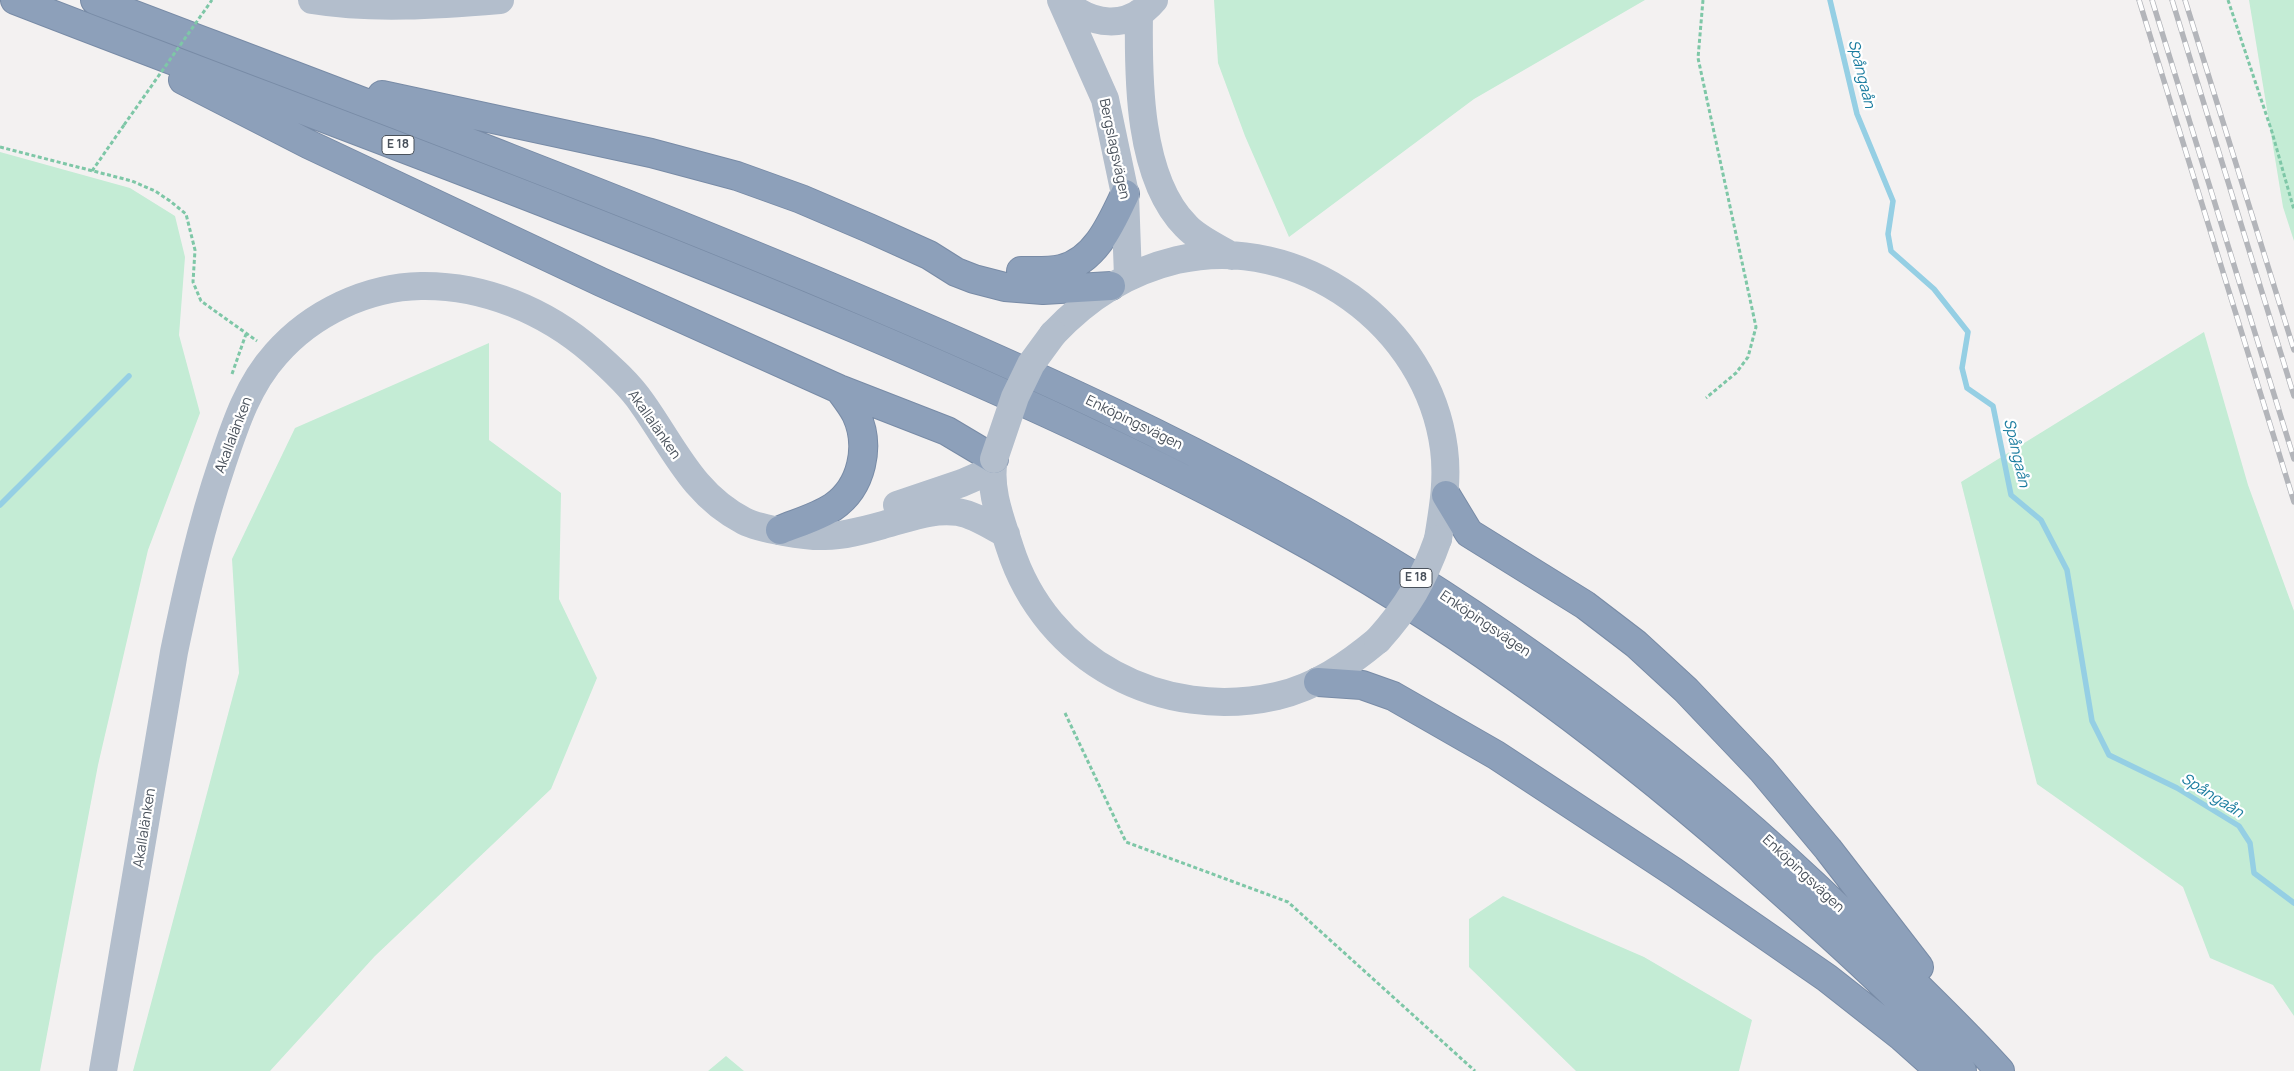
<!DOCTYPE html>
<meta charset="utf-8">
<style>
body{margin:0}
canvas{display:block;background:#f3f1f1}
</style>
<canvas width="2294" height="1071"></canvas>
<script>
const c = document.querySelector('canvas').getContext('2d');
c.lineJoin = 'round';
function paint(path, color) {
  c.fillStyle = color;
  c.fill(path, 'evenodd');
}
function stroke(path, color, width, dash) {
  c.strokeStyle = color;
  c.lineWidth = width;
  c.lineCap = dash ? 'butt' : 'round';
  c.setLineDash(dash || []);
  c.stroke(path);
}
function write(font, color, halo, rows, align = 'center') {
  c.font = font + ' Manrope,sans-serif';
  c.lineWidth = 4.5;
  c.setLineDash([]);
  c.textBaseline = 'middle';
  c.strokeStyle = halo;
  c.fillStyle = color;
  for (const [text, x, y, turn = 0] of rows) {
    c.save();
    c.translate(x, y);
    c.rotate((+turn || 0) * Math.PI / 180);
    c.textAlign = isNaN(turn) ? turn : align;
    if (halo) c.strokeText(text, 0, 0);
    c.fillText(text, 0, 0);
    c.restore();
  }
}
const green = new Path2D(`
 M 1214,0 L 1645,0 L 1474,99 L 1289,237 L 1245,136 L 1218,63 Z
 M 2249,0 L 2294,0 L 2294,241 L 2283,207 Z
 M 0,152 L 130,188 L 175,216 L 185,257 L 179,335 L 200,413 L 148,550 L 98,765 L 40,1071 L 0,1071 Z
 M 2204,332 L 2248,485 L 2294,611 L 2294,1016 L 2273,985 L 2210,958 L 2183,887 L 2037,784 L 1961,482 Z
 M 489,343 L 489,440 L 561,493 L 559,599 L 597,678 L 551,789 L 375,956 L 270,1071 L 133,1071 L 239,673 L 232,559 L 295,428 Z
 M 1503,896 L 1644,957 L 1752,1020 L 1739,1071 L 1576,1071 L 1469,967 L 1469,919 Z
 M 726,1056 L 744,1071 L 708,1071 Z`);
const stream = new Path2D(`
 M 1830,0 L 1857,114 L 1893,201 L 1888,234 L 1891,251 L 1934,289 L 1968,332 L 1962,368 L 1967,388 L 1993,406 L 2011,495 L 2041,520 L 2067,570 L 2092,721 L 2109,755 L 2177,788 L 2239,826 L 2250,843 L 2254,873 L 2294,903
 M 0,505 L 129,376`);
const path = new Path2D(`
 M 1703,0 L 1698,58 L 1756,327 L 1748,357 L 1736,373 L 1706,398
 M 2228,0 L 2272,132 L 2294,210
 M 0,147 L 132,181 L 155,191 L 170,201 L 186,214 L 195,250 L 193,282 L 201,301 L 257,341
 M 92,171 L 124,125
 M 232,374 L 246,334
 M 1065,713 L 1126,842 L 1288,902 L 1475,1071`);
const major = new Path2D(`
 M 312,0 C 373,10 438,5 500,0
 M 1061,0 L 1105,99 L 1125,194 L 1128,277
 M 1063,0 C 1090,26 1128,31 1154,0
 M 1139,13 C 1138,78 1138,178 1186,226 C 1198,239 1217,247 1232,256
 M 1053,334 C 1088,297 1127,272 1177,260 C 1300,232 1428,325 1444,449 C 1448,480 1443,508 1438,539
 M 994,459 C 988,488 1001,520 1010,548 C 1046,661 1162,722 1277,696 C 1316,687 1348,665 1378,640
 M 897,505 L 962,483 L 992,470
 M 103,1071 L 174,652 C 187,589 201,526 222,464 C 235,425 248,385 276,354 C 312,313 367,287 421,286 C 484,285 546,311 593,352 C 610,367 629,384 642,403 C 674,448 693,495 744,521 C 760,529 807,537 825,536 C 844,536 865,530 883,525 C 907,519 932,508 958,512 C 975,515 991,526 1006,534`);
const highway = new Path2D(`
 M 15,0 C 296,109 579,211 856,329 C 1002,391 1146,456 1285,532 C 1450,622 1602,734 1744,858 C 1794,903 1846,948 1894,995 C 1918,1019 1939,1046 1962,1071
 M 95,0 C 334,91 573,180 809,278 C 1014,364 1218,454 1407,572 C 1586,684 1751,817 1899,968 C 1933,1002 1968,1035 2000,1071
 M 183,80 L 308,144 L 601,282 L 839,389 L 947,431 L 994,459
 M 382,95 L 651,153 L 737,176 L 801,199 L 869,228 L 929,255 L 956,272 L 974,279 L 1005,287 L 1043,290 L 1111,286
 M 1021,271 C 1034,271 1048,272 1061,269 C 1095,261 1111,224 1125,194
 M 1446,495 L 1469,533 L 1585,605 L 1636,644 L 1686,690 L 1762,770 L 1828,849 L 1919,967
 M 780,530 C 797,523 818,517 833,507 C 862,487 871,446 856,414 C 852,406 845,397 839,389
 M 1318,682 L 1362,685 L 1393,696 L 1496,755 L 1674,872 L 1827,978 L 1902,1037 L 1940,1071`);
const rail = new Path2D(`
 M 2139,0 L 2294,502
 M 2152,0 L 2294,459
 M 2172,0 L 2294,396
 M 2185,0 L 2294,350`);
const pathBridge = new Path2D(`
 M 124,125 L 212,0`);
const majorBridge = new Path2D(`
 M 994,459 L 1015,397 L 1031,364 L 1053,334
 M 1378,640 C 1407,608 1424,579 1438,539`);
const shields = [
 [398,145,32],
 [1416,578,32]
];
const shieldNames = [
 ["E 18",398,145],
 ["E 18",1416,578]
];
const streetNames = [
 ["Bergslagsvägen",1114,149,78],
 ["Enköpingsvägen",1134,423,26],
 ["Akallalänken",654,425,55],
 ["Akallalänken",234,435,-69],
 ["Enköpingsvägen",1485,624,34],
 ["Akallalänken",145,828,-81],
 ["Enköpingsvägen",1803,874,43]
];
const waterNames = [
 ["Spångaån",1861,74,76],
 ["Spångaån",2016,453,77],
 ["Spångaån",2212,796,32]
];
paint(green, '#c4ecd5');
stroke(stream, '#95cfe4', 5.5);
stroke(highway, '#788ba6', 30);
stroke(path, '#7ec7a7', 3, [4, 2.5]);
stroke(major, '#b3becc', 28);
stroke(highway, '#8da0ba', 28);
stroke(rail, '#b3b5ba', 5.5);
stroke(rail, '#fff', 4, [11]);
stroke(pathBridge, '#7ec7a7', 3, [4, 2.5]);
stroke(majorBridge, '#b3becc', 28);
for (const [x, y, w] of shields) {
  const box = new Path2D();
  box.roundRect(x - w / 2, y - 9.5, w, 19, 4);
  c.fillStyle = '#fff';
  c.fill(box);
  stroke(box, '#4a525c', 1);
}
write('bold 12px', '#4a525c', null, shieldNames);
write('14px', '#4a525c', '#fff', streetNames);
write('italic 15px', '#1a7c9f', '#fff', waterNames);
</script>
